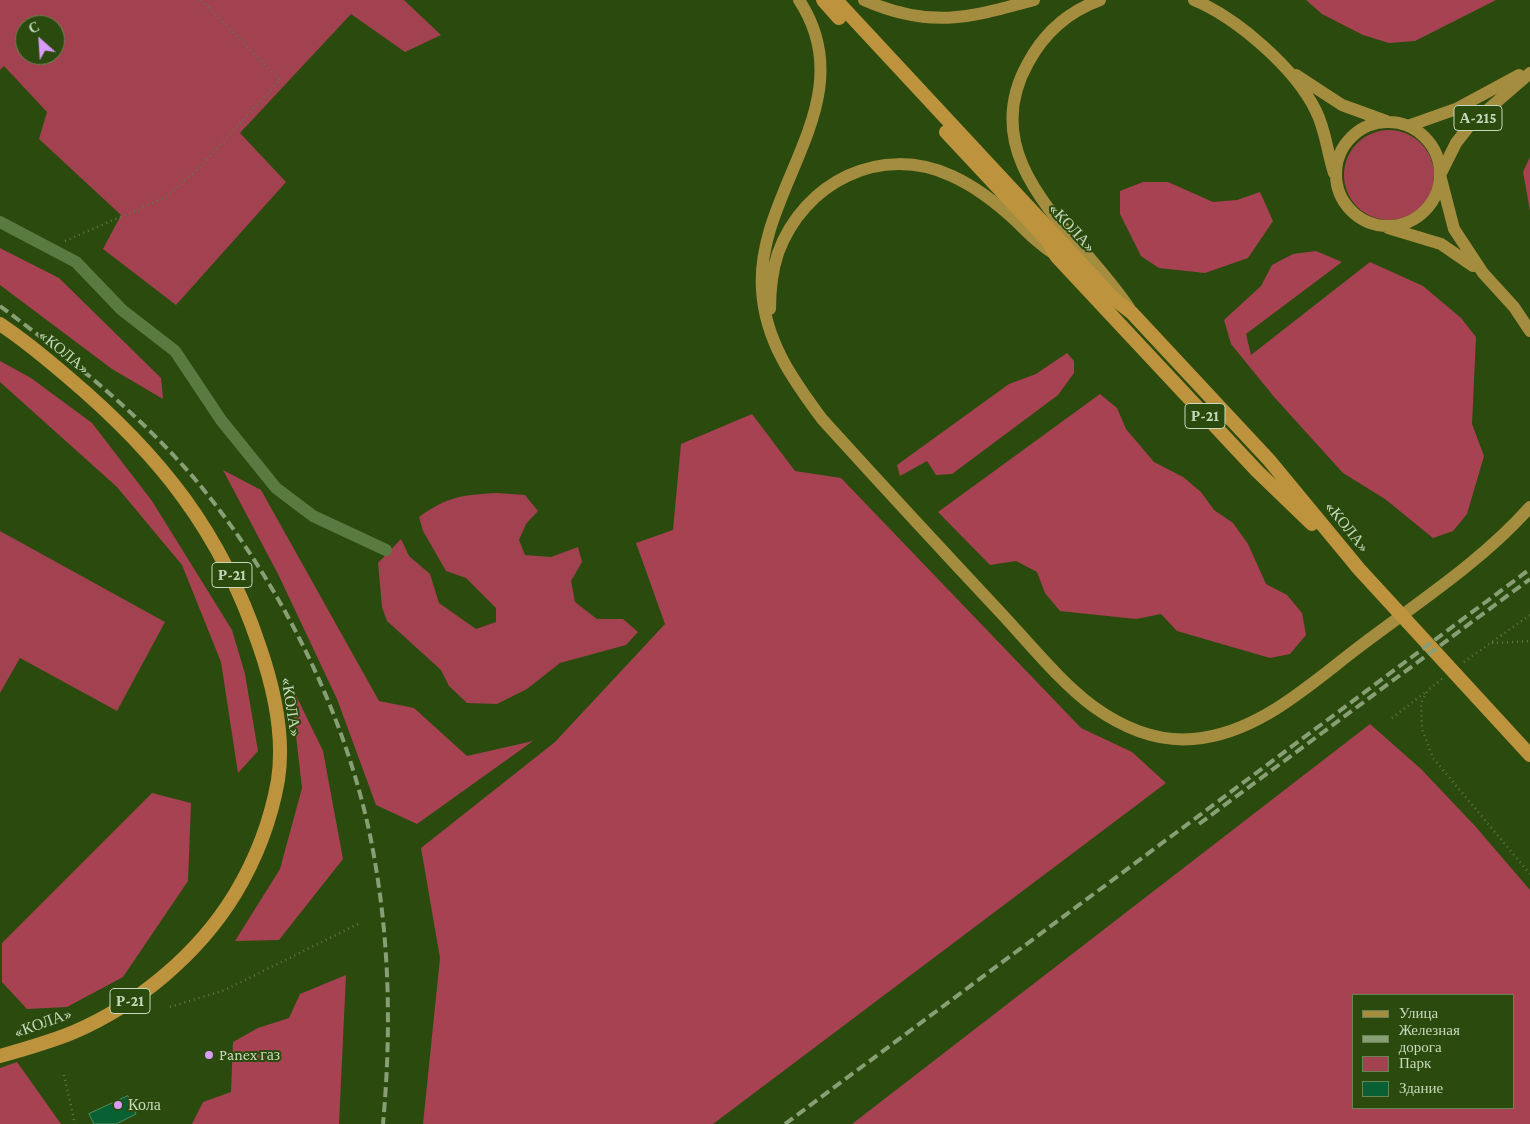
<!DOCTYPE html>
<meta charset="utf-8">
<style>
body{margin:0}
#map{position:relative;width:1530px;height:1124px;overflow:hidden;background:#2b4a0e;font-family:"Crimson Pro",serif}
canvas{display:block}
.legend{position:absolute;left:1352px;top:994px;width:162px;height:115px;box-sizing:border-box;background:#2b4a0e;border:1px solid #698353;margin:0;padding:6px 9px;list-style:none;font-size:15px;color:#c7d9bb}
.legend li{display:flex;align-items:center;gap:10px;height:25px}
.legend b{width:25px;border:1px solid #698353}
.north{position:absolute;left:15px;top:15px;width:50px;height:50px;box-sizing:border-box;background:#2b4a0e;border:1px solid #698353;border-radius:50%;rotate:334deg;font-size:14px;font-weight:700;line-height:20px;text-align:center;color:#c7d9bb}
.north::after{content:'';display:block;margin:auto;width:18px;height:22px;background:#d89bf8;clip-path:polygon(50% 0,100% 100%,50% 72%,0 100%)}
</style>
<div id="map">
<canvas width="1530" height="1124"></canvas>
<ul class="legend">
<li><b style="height:6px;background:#a58d3f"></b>Улица</li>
<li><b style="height:6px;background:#889f75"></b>Железная дорога</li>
<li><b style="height:14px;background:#a24150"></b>Парк</li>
<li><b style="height:14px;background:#096133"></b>Здание</li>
</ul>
<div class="north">С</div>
</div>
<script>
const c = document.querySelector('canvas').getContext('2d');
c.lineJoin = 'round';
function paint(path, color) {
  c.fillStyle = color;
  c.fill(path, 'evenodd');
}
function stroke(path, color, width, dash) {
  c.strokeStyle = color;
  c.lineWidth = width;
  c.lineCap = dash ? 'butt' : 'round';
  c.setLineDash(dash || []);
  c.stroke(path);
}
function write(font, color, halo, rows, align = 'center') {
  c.font = font + ' "Crimson Pro",serif';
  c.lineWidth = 4;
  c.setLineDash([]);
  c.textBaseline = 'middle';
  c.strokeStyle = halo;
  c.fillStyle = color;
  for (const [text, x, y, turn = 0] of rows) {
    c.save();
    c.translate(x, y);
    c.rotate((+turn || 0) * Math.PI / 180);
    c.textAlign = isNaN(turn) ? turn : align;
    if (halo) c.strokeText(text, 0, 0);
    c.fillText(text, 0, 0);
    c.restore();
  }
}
const green = new Path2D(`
 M 0,0 L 404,0 L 441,35 L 405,52 L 351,14 L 240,133 L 286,182 L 176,305 L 103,249 L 121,215 L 39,139 L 47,112 L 4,66 L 0,70 ZM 25,25 L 55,25 L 55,55 L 25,55 Z
 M1344 175a45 45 0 1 1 90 0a45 45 0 1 1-90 0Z
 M 497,493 L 525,495 L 538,511 L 526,524 L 519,540 L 525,555 L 551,557 L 578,547 L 582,562 L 571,581 L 575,602 L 597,619 L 623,619 L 638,632 L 626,645 L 560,663 L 527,689 L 497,704 L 467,703 L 449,686 L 441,670 L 387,621 L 382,607 L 378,563 L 401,539 L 409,556 L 430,574 L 439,603 L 476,629 L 496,622 L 496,608 L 466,578 L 446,571 L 423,531 L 419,517 C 448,496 462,495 497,493 Z
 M 0,531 L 165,622 L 117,711 L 20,658 L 0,693 Z`);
const forest = new Path2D(`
 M 1306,0 L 1496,0 L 1415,41 L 1389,43 L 1363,35 L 1322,14 Z
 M 1530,157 L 1530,211 L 1523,172 Z
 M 1143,182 L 1168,182 L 1213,202 L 1237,200 L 1260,192 L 1273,221 L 1248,258 L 1205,273 L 1159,268 L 1141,256 L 1120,214 L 1120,191 Z
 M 0,248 L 59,278 L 161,378 L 163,399 L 112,369 L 0,285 Z
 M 1316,251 L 1342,262 L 1246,334 L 1251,355 L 1370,262 L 1423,286 L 1461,318 L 1476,337 L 1472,424 L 1484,456 L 1467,514 L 1453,531 L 1433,538 L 1385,499 L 1343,473 L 1275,398 L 1231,344 L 1224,320 L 1261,286 L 1272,265 L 1293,254 Z
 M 1067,353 L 1074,361 L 1074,373 L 1058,395 L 952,474 L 936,475 L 927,461 L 900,476 L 897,465 L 1009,384 L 1036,374 Z
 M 0,361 L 31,378 L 92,423 L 152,501 L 232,630 L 245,674 L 258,751 L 238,773 L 221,662 L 182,565 L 117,487 L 0,382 Z
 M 1100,394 L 1117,408 L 1126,429 L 1154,462 L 1183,477 L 1201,492 L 1214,510 L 1233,523 L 1248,544 L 1266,584 L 1287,595 L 1302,613 L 1306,635 L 1290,654 L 1270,658 L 1177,631 L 1161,614 L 1136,619 L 1060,611 L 1045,593 L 1037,572 L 1016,561 L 990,565 L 938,512 Z
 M 752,414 L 795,471 L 841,478 L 1081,728 L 1132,752 L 1166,783 L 713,1124 L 423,1124 L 440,958 L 421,848 L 555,742 L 665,624 L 636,543 L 673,530 L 681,444 Z
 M 223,470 L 261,490 L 379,701 L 414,708 L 467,756 L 533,741 L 417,824 L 376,805 L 337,699 L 279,576 Z
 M 290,683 L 323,751 L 343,859 L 279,940 L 235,941 L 280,869 L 302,788 Z
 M 1370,724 L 1421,769 L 1475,826 L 1530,890 L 1530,1124 L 852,1124 ZM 1354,995 L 1514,995 L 1514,1108 L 1354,1108 Z
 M 152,793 L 191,803 L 188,881 L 123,977 L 67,1007 L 27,1009 L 2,982 L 2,943 Z
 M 346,975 L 339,1124 L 192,1124 L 203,1102 L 231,1092 L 233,1042 L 258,1028 L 289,1018 L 300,994 Z
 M 17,1062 L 61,1124 L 0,1124 L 0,1068 Z`);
const building = new Path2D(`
 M 128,1096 L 136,1114 L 116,1124 L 94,1124 L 89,1114 Z`);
const path = new Path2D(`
 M 65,241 L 166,197 L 197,170 L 280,80 L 201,0
 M 1492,643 L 1530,641
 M 1464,662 L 1530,615
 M 1442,679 L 1428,690 L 1421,703 L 1422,729 L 1433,758 L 1530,874
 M 1392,718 L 1427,691
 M 170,1007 L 225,990 L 360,923
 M 64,1075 L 75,1124`);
const minor = new Path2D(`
 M 0,222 L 76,262 L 122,310 L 175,351 L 221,420 L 276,488 L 313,516 L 386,550`);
const primary = new Path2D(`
 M 799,0 C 866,102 755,189 762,290 C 765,341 793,380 822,419 C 881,484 940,548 1000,612 C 1029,643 1060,682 1094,707 C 1122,727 1157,742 1193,739 C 1258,734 1310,684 1359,647 C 1417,603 1481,562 1530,507
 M 864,0 C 930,29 968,18 1034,0
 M 1100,0 C 1067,12 1044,33 1028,63 C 971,165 1084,236 1131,311
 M 1194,0 C 1237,18 1295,68 1316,111 C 1326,131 1327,152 1334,173
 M 1530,73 L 1470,125 L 1456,143 L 1440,175 L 1454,229 L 1483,273 L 1514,307 L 1530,331
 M 1296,75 L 1342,105 L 1386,121
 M1336 174a52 52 0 1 1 104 0a52 52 0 1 1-104 0Z
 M 1408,126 L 1456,109 L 1519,75
 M 1388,228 L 1441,244 L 1473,266
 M 770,309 C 770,291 772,271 778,253 C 804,182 881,143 952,176 C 976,187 998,204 1017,222 C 1030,235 1041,246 1057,256`);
const trunk = new Path2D(`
 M 823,0 L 839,18
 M 836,0 L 1114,299 L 1132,313 L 1269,460 L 1359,569 L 1530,755
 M 946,132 L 1047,240 L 1057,257 L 1257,471 L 1312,524
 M 0,324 C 24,340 47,359 69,378 C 160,455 221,532 259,645 C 274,688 285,735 278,780 C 271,820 256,859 235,894 C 199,953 139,1004 74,1032 C 50,1042 25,1049 0,1056`);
const rail = new Path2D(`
 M 0,306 C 71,359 142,416 199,484 C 285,589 353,728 375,862 C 390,949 391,1036 383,1124
 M 1199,824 L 1530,579
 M 785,1124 L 1530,569`);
const markers = [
 [209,1055,5,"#d89bf8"],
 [118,1105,5,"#d89bf8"]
];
const shields = [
 [1478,118,48],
 [1205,416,40],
 [232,575,40],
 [130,1001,40]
];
const shieldNames = [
 ["А-215",1478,118],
 ["Р-21",1205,416],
 ["Р-21",232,575],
 ["Р-21",130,1001]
];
const streetNames = [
 ["«КОЛА»",1072,228,47],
 ["«КОЛА»",64,352,39],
 ["«КОЛА»",1347,527,51],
 ["«КОЛА»",291,707,81],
 ["«КОЛА»",43,1023,-20]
];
const poiNames = [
 ["Panex газ",219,1055],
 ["Кола",128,1105]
];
paint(green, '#a24150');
paint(forest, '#a74252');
paint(building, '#096133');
stroke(building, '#4f8e63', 1);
stroke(path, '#5d7845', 2.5, [1, 4]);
stroke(minor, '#597b41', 12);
stroke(primary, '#a58d3f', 12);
stroke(trunk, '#be933e', 14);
stroke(rail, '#889f75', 4, [10, 5]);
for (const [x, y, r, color] of markers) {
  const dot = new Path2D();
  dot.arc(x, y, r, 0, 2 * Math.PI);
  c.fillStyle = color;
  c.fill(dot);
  stroke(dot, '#2b4a0e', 2);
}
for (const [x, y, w] of shields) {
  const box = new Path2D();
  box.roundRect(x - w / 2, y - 12.5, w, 25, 4);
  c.fillStyle = '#2b4a0e';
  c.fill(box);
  stroke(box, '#c7d9bb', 1);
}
write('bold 15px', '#c7d9bb', null, shieldNames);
write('16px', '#c7d9bb', '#2b4a0e', streetNames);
write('16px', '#c7d9bb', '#2b4a0e', poiNames, 'left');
</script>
